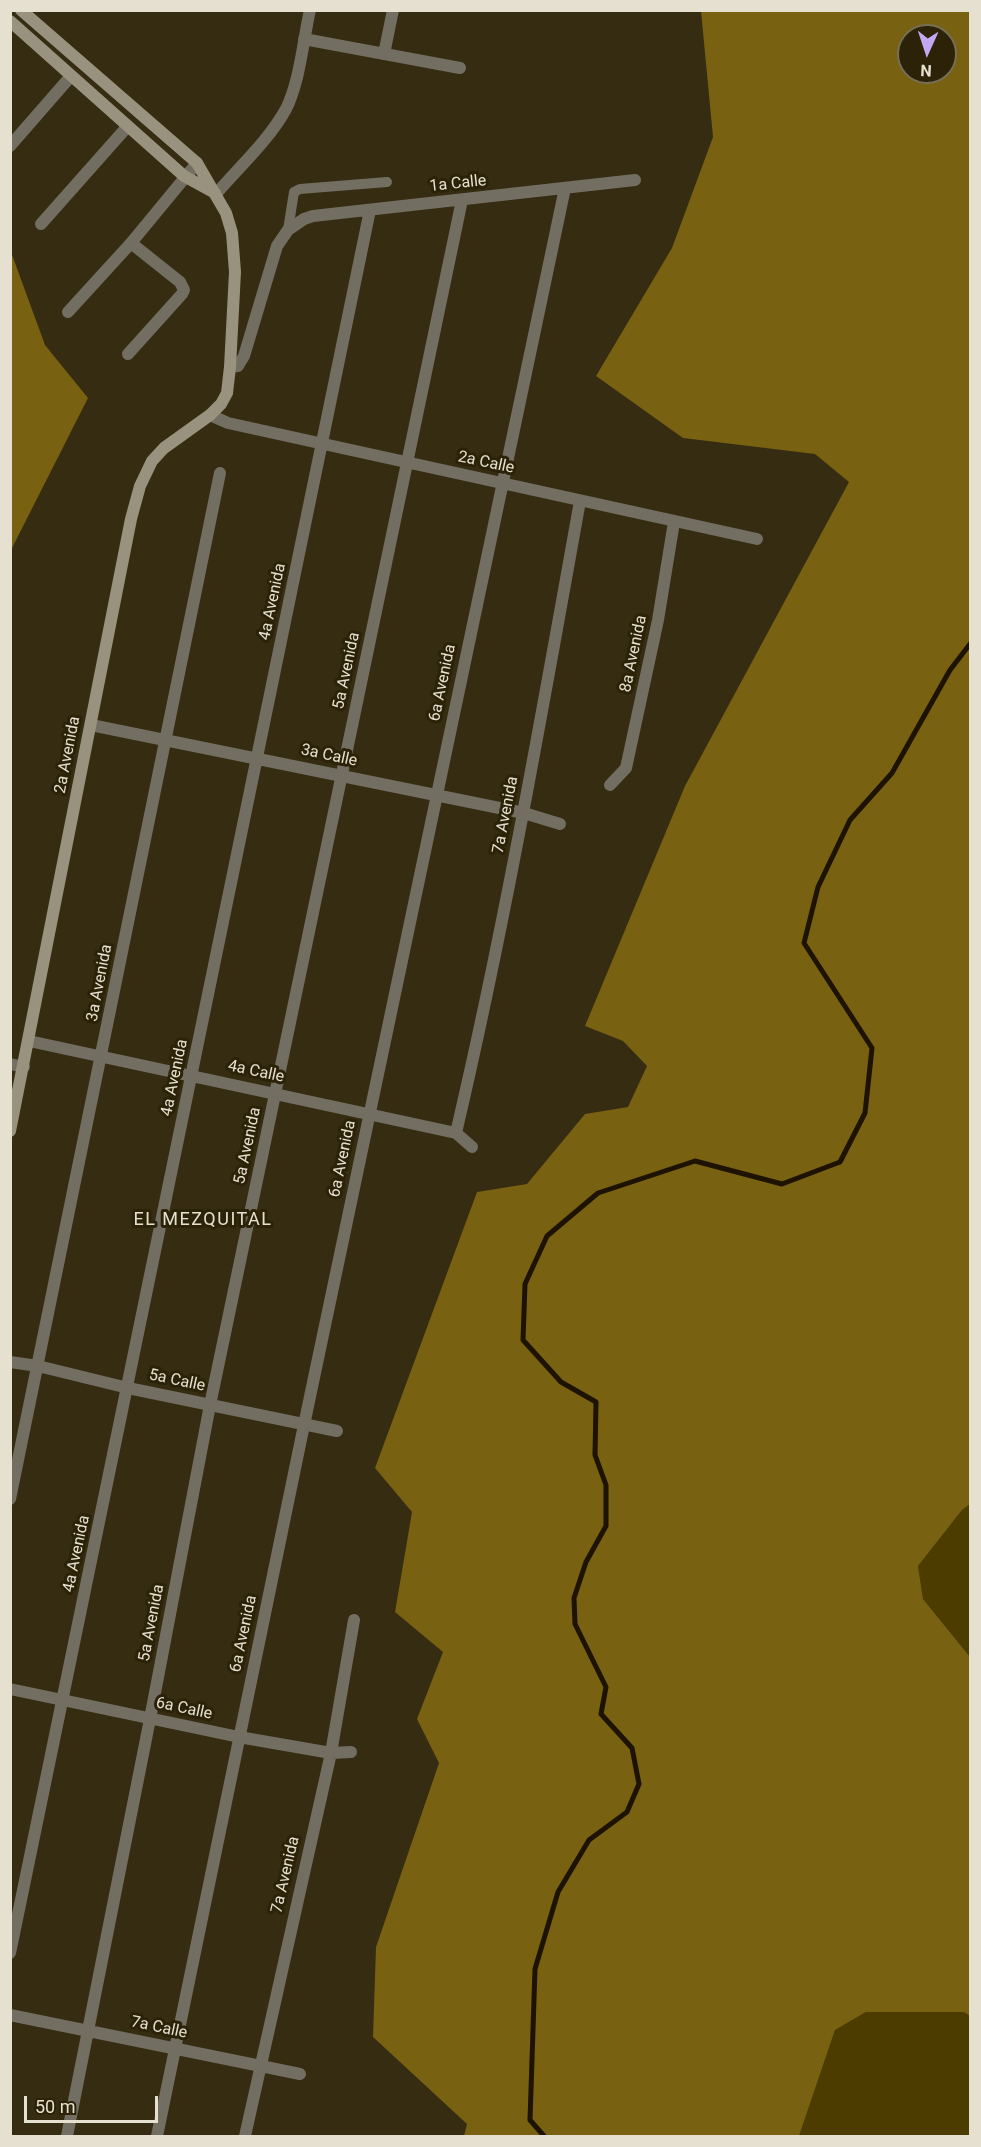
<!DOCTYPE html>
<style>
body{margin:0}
#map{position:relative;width:981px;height:2147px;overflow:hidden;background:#352c11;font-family:Roboto,sans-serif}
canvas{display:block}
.frame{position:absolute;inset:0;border:12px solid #e6e0d0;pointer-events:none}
.north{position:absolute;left:897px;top:24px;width:60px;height:60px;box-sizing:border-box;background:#2b2207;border:2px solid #766e57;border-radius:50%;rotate:183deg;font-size:16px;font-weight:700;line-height:24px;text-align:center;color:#e6e0d0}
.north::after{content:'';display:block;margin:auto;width:21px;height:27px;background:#c3a7f2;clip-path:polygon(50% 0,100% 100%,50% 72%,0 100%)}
.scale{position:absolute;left:24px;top:2096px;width:134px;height:27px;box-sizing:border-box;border:3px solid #e6e0d0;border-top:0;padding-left:8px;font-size:18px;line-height:21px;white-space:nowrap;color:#e6e0d0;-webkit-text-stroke:4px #2b2207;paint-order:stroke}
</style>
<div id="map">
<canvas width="981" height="2147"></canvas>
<div class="frame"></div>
<div class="north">N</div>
<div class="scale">50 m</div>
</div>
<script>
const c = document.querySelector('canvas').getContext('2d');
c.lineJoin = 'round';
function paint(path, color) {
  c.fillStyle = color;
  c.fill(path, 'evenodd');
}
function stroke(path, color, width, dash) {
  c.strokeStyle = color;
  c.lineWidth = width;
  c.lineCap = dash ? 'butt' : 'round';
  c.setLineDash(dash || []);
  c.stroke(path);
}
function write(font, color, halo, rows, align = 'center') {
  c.font = font + ' Roboto,sans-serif';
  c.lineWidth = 6;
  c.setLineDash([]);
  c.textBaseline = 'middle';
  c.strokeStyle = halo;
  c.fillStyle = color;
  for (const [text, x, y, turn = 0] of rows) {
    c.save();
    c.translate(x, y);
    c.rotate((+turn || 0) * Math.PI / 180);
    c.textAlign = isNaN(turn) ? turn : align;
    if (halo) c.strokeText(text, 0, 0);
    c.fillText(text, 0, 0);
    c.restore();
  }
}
const green = new Path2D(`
 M 970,1504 L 970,1657 L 923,1599 L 918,1566 L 962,1510 Z
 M 866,2012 L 964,2012 L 970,2016 L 970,2136 L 799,2136 L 835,2030 Z`);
const forest = new Path2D(`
 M 701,11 L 970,11 L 970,1504 L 962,1510 L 918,1566 L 923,1599 L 970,1657 L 970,2016 L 964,2012 L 866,2012 L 835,2030 L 799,2136 L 464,2136 L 467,2124 L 373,2037 L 376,1947 L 439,1763 L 417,1719 L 443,1652 L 395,1612 L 412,1512 L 375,1468 L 477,1192 L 527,1184 L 585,1114 L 628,1107 L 647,1066 L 623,1041 L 585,1026 L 685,786 L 849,482 L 815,454 L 683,438 L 596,376 L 672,248 L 713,137 ZM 909,36 L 945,36 L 945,72 L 909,72 Z
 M 11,252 L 45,345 L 88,398 L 11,550 Z`);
const stream = new Path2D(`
 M 544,2136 L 530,2120 L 535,1969 L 558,1892 L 589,1840 L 627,1812 L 639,1784 L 632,1748 L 601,1714 L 606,1687 L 575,1624 L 574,1598 L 586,1562 L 606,1526 L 606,1485 L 595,1455 L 596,1402 L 561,1382 L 523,1340 L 525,1284 L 547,1236 L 598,1193 L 695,1161 L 782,1184 L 840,1162 L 865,1113 L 872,1048 L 804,943 L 818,887 L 850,820 L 892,773 L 950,670 L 970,644`);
const lane = new Path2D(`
 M 288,230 L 294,192 L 300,189 L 387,182`);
const street = new Path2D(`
 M 304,39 L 460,68
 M 384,54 L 393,10
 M 10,146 L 71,76
 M 216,194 C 239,167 269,140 286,109 C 300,81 303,41 310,10
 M 41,224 L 127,127
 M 68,312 L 131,243 L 197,163
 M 128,354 L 182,294 L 184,290 L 180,282 L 131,243
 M 230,367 L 238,366 L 244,356 L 277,246 L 288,230 L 304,219 L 313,216 L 635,180
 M 210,415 L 228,423 L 757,539
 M 91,725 L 524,813 L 560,824
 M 610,785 L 626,768 L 658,620 L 674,522
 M 29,1041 L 456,1133 L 472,1147
 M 10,1064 L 24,1067
 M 456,1133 C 505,924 542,712 580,501
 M 10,1362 L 38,1366 L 128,1388 L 337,1431
 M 10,1499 L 220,473
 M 10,1689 L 239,1737 L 331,1753 L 351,1752
 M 10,1953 L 370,210
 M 10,2015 L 300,2074
 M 67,2136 L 150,1719 L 210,1405 L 462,200
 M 157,2136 L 304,1425 L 565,188
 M 245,2136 L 331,1753 L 354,1620`);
const secondary = new Path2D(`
 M 10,21 L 184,176 L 215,193
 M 10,1131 L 131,519 L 140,486 L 152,461 L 164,448 L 210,415 L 221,404 L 227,393 L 230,367 L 235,272 L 232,233 L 226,213 L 197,163 L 21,10`);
const streetNames = [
 ["1a Calle",458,184,-6],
 ["2a Calle",486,463,12],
 ["4a Avenida",273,602,-78],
 ["8a Avenida",634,654,-78],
 ["5a Avenida",347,671,-78],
 ["6a Avenida",443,683,-78],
 ["2a Avenida",68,755,-79],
 ["3a Calle",329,756,12],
 ["7a Avenida",506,815,-79],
 ["3a Avenida",100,983,-79],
 ["4a Calle",256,1072,12],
 ["4a Avenida",175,1078,-78],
 ["5a Avenida",248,1146,-78],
 ["6a Avenida",343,1159,-78],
 ["5a Calle",177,1381,12],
 ["4a Avenida",77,1554,-78],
 ["5a Avenida",152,1623,-79],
 ["6a Avenida",244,1634,-78],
 ["6a Calle",184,1709,12],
 ["7a Avenida",286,1875,-77],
 ["7a Calle",159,2028,12]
];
const neighbourhoodNames = [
 ["EL MEZQUITAL",203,1220]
];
paint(green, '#4d3c00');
paint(forest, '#786111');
stroke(stream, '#1d1300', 5);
stroke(lane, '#726e61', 10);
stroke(street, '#726e61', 12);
stroke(secondary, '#99927e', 12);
write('16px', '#e6e0d0', '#2b2207', streetNames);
c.letterSpacing = '1.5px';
write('18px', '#e6e0d0', '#2b2207', neighbourhoodNames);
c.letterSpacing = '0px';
</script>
